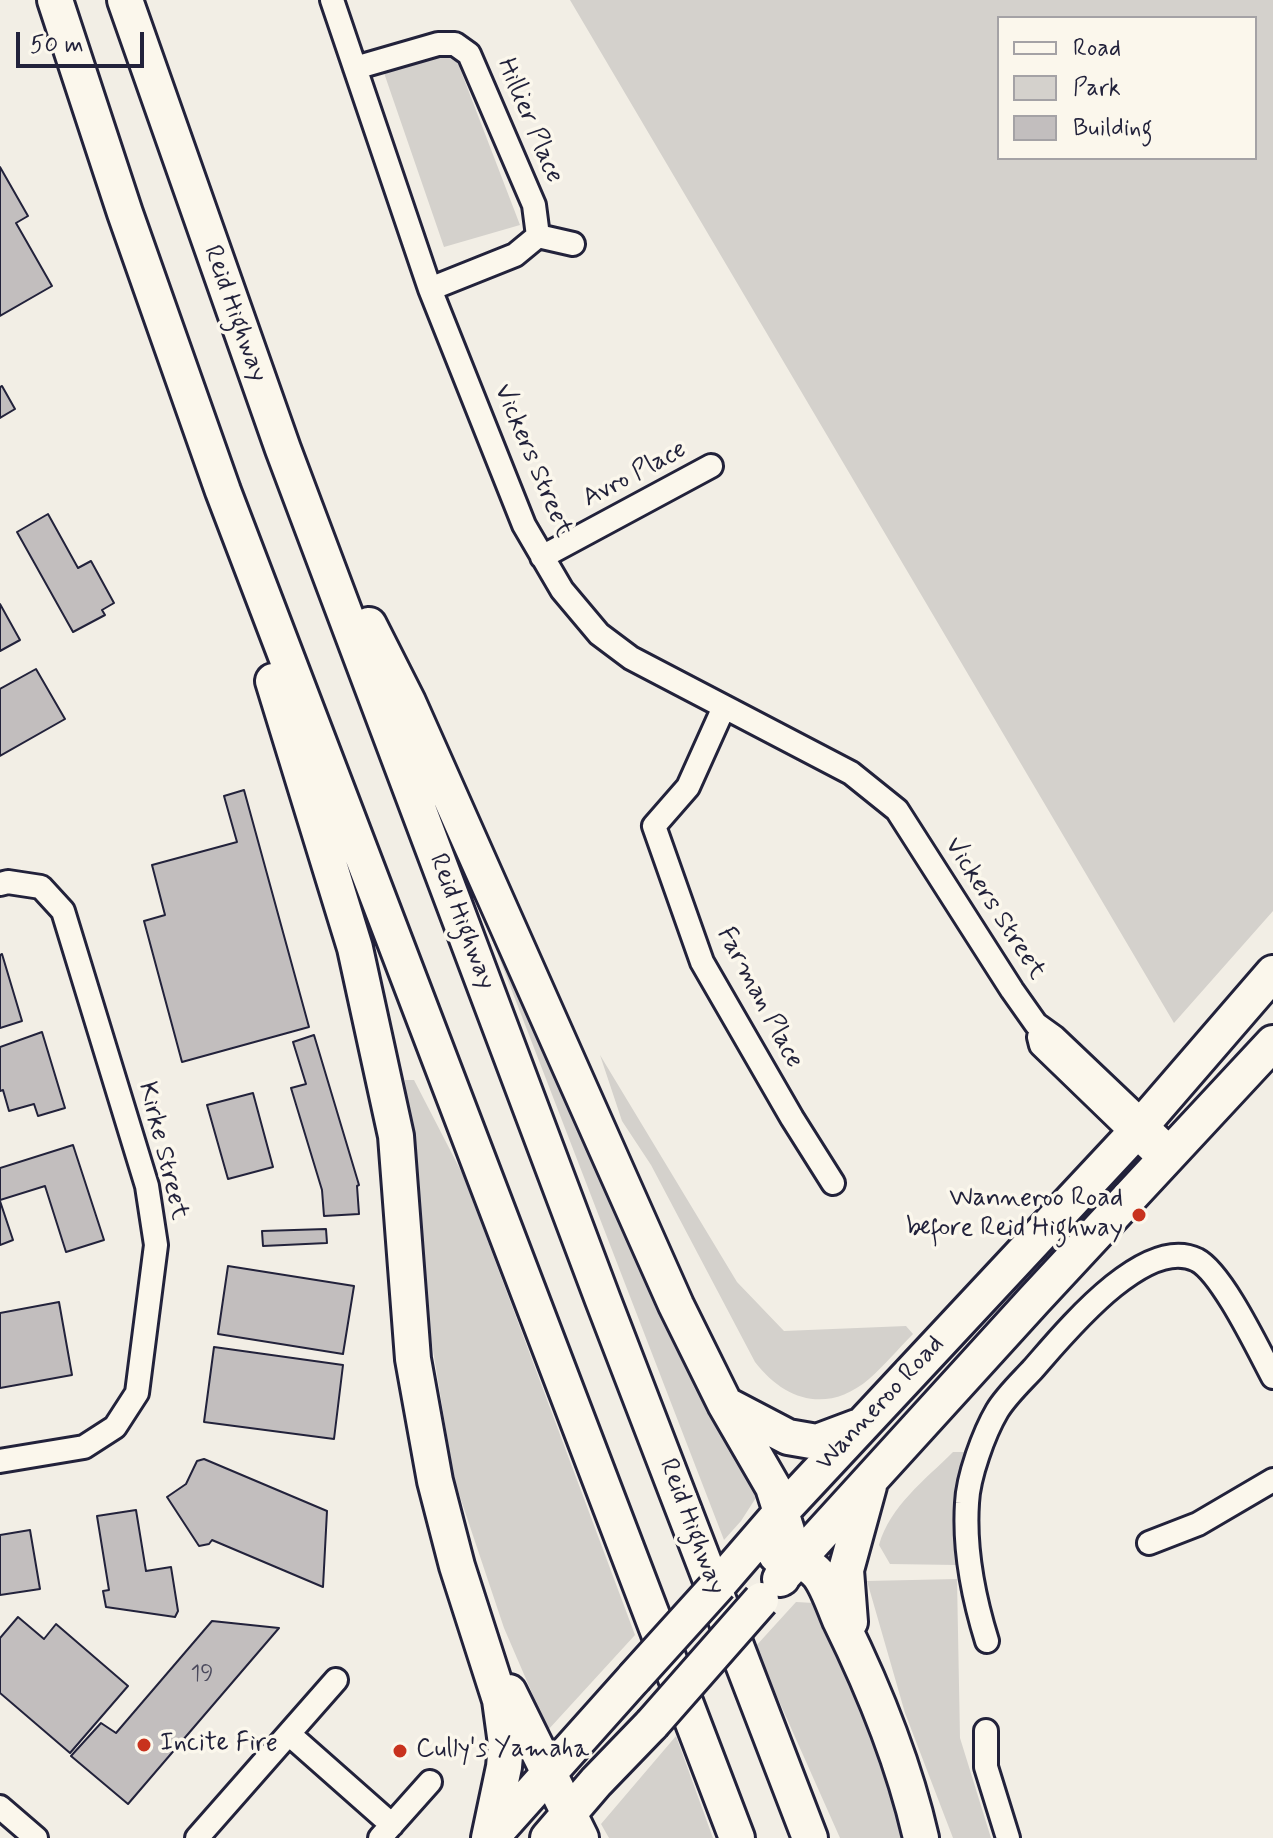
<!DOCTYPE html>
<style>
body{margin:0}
#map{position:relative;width:1273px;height:1838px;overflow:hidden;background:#f2eee5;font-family:Mynerve,sans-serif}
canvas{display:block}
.legend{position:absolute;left:997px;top:16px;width:260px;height:144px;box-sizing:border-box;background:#fbf7ec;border:2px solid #a4a2a5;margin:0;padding:10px 14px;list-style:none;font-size:24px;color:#22223b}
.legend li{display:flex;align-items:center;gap:16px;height:40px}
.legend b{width:40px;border:2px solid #a4a2a5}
.scale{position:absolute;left:16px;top:32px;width:128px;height:36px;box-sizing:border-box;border:4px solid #22223b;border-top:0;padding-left:10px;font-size:24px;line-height:28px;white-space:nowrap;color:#22223b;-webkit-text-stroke:6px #fbf7ec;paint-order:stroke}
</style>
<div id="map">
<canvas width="1273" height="1838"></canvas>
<ul class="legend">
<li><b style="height:10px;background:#fbf7ec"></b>Road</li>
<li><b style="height:22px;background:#d4d1cc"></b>Park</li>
<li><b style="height:22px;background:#c2bebe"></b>Building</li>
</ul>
<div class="scale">50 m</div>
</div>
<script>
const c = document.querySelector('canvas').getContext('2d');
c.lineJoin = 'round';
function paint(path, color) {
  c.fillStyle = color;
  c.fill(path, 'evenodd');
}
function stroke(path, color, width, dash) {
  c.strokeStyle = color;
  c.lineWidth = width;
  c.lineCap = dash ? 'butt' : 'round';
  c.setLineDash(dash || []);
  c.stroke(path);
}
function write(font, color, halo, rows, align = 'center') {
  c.font = font + ' Mynerve,sans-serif';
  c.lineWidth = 7;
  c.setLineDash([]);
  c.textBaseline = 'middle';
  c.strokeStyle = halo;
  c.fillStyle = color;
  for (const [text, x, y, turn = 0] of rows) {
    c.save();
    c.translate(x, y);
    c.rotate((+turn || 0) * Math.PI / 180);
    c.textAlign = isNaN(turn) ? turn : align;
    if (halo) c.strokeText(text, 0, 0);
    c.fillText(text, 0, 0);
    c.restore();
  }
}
const green = new Path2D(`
 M 570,0 L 1273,0 L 1273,911 L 1174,1023 ZM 999,18 L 1255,18 L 1255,158 L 999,158 Z
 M 454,53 L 520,225 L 444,247 L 383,70 Z
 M 492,915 L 759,1493 L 741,1521 L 724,1540 L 485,921 Z
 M 600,1055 L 737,1282 L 784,1331 L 906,1326 L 913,1334 C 898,1349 884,1366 869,1379 C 828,1414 785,1401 755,1362 L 651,1165 L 622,1121 Z
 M 405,1080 L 414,1080 L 463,1175 L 635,1635 L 548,1730 L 504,1628 L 454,1479 L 430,1332 Z
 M 953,1452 L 969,1452 L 956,1505 L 957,1565 L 890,1564 L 879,1545 C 890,1506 925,1480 953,1452 Z
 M 957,1579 L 960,1738 L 991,1838 L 953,1838 L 905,1713 L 867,1581 Z
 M 796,1602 L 814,1603 L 879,1742 L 903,1838 L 840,1838 L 755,1647 Z
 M 676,1736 L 713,1838 L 609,1838 L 601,1824 Z`);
const building = new Path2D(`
 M 0,167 L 28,216 L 16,223 L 52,286 L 0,316 Z
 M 2,386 L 15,409 L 0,418 L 0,387 Z
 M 48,514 L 78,568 L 91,561 L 114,603 L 102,610 L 105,615 L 73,632 L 17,532 Z
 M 0,604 L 20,640 L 0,651 Z
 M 36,669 L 65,719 L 0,756 L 0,689 Z
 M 244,790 L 309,1027 L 182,1062 L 144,921 L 165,915 L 152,865 L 237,842 L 224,796 Z
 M 2,954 L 22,1021 L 0,1028 L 0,955 Z
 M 42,1032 L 65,1108 L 38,1116 L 34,1104 L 9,1111 L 3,1090 L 0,1091 L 0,1047 Z
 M 314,1035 L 359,1185 L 357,1186 L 359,1214 L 324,1216 L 322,1190 L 291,1088 L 306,1084 L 293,1042 Z
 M 253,1093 L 273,1167 L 228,1179 L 207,1105 Z
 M 73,1145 L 104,1240 L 66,1252 L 45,1186 L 0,1200 L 0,1168 Z
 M 0,1201 L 13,1240 L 0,1245 Z
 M 326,1229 L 327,1243 L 263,1246 L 262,1231 Z
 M 228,1266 L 354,1286 L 343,1354 L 218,1334 Z
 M 59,1302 L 72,1375 L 0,1388 L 0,1313 Z
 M 214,1347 L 343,1365 L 334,1439 L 204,1422 Z
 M 204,1459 L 327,1511 L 323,1587 L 212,1540 L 209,1544 L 199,1546 L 167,1497 L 186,1484 L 197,1461 Z
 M 136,1510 L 146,1571 L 171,1567 L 178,1611 L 175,1617 L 106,1607 L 103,1591 L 109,1590 L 97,1516 Z
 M 30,1530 L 40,1589 L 0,1595 L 0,1535 Z
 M 18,1617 L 44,1639 L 56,1624 L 128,1686 L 70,1753 L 0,1693 L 0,1638 Z
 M 212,1621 L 279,1628 L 128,1804 L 71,1756 L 101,1723 L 116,1733 Z`);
const minor = new Path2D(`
 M 332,0 L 430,289 L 524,525 L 562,590 L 599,634 L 631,658 L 851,773 L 897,810 L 1012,990 L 1036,1024 L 1054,1037 L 1174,1151
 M 355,68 L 438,44 L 455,44 L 469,54 L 534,205 L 538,236 L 515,255 L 430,289
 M 538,236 L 573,244
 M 542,557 L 711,466
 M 724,707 L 688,787 L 654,826 L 702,962 L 792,1118 L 833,1183
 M 0,884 L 8,882 L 41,887 L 63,911 L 147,1186 L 156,1245 L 137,1393 L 115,1427 L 84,1447 L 0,1461
 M 1039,1037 L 1041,1045 L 1163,1163
 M 1149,1543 L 1198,1524 L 1273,1480
 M 987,1641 C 974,1599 964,1548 967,1503 C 968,1477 984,1433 997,1411 C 1006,1396 1021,1382 1033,1369 C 1063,1335 1144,1234 1197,1260 C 1222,1273 1258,1349 1273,1377
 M 986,1731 L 986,1767 L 1008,1838
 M 289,1734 L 392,1825
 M 0,1807 L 36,1838
 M 197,1838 L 336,1680
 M 380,1838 L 430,1782`);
const highway = new Path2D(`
 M 55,0 L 125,213 L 223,491 L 737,1838
 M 125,0 L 283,449 L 603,1300 L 810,1838
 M 369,625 L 408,702 L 676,1305 L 725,1404 L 773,1487 L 787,1531 L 782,1578
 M 273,681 L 355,948 L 396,1136 L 413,1359 L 435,1481 L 457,1566 L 500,1700 L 506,1744 L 504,1767 L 489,1838
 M 725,1404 L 788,1437 L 817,1442 L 857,1427
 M 776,1555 C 791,1557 808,1562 819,1575 C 828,1587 834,1606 840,1620 C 874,1689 904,1763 921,1838
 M 780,1579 L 1034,1300 L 1273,1043
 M 719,1584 L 782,1511 L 1133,1135 L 1273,973
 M 850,1622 L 846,1570 L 869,1486
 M 509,1692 L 581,1838
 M 491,1838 L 634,1678
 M 548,1838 L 596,1782 L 652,1724`);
const highwayBridge = new Path2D(`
 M 634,1678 L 719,1584
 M 652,1724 L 761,1600`);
const markers = [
 [1139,1215,8,"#c8321e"],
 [144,1745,8,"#c8321e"],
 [400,1751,8,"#c8321e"]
];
const numberNames = [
 ["19",202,1675]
];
const streetNames = [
 ["Hillier Place",529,121,67],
 ["Reid Highway",234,314,70],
 ["Vickers Street",532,461,67],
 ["Avro Place",635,475,-28],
 ["Vickers Street",994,909,57],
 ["Reid Highway",461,922,69],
 ["Farman Place",759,998,62],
 ["Kirke Street",162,1151,76],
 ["Wanneroo Road",881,1404,-47],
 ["Reid Highway",691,1527,69]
];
const poiNames = [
 ["Wanneroo Road",1123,1200,"right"],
 ["before Reid Highway",1123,1230,"right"],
 ["Incite Fire",160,1745],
 ["Cully's Yamaha",416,1751]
];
paint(green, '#d4d1cc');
paint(building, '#c2bebe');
stroke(building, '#22223b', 2);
stroke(minor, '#22223b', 28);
stroke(highway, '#22223b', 40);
stroke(minor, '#fbf7ec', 22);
stroke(highway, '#fbf7ec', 34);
stroke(highwayBridge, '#22223b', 40, []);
stroke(highwayBridge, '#fbf7ec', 34);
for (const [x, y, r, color] of markers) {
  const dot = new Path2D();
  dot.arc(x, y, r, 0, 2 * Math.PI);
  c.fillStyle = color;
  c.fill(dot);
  stroke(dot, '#fbf7ec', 3);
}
write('22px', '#4a495c', null, numberNames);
write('26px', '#22223b', '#fbf7ec', streetNames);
write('26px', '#22223b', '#fbf7ec', poiNames, 'left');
</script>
